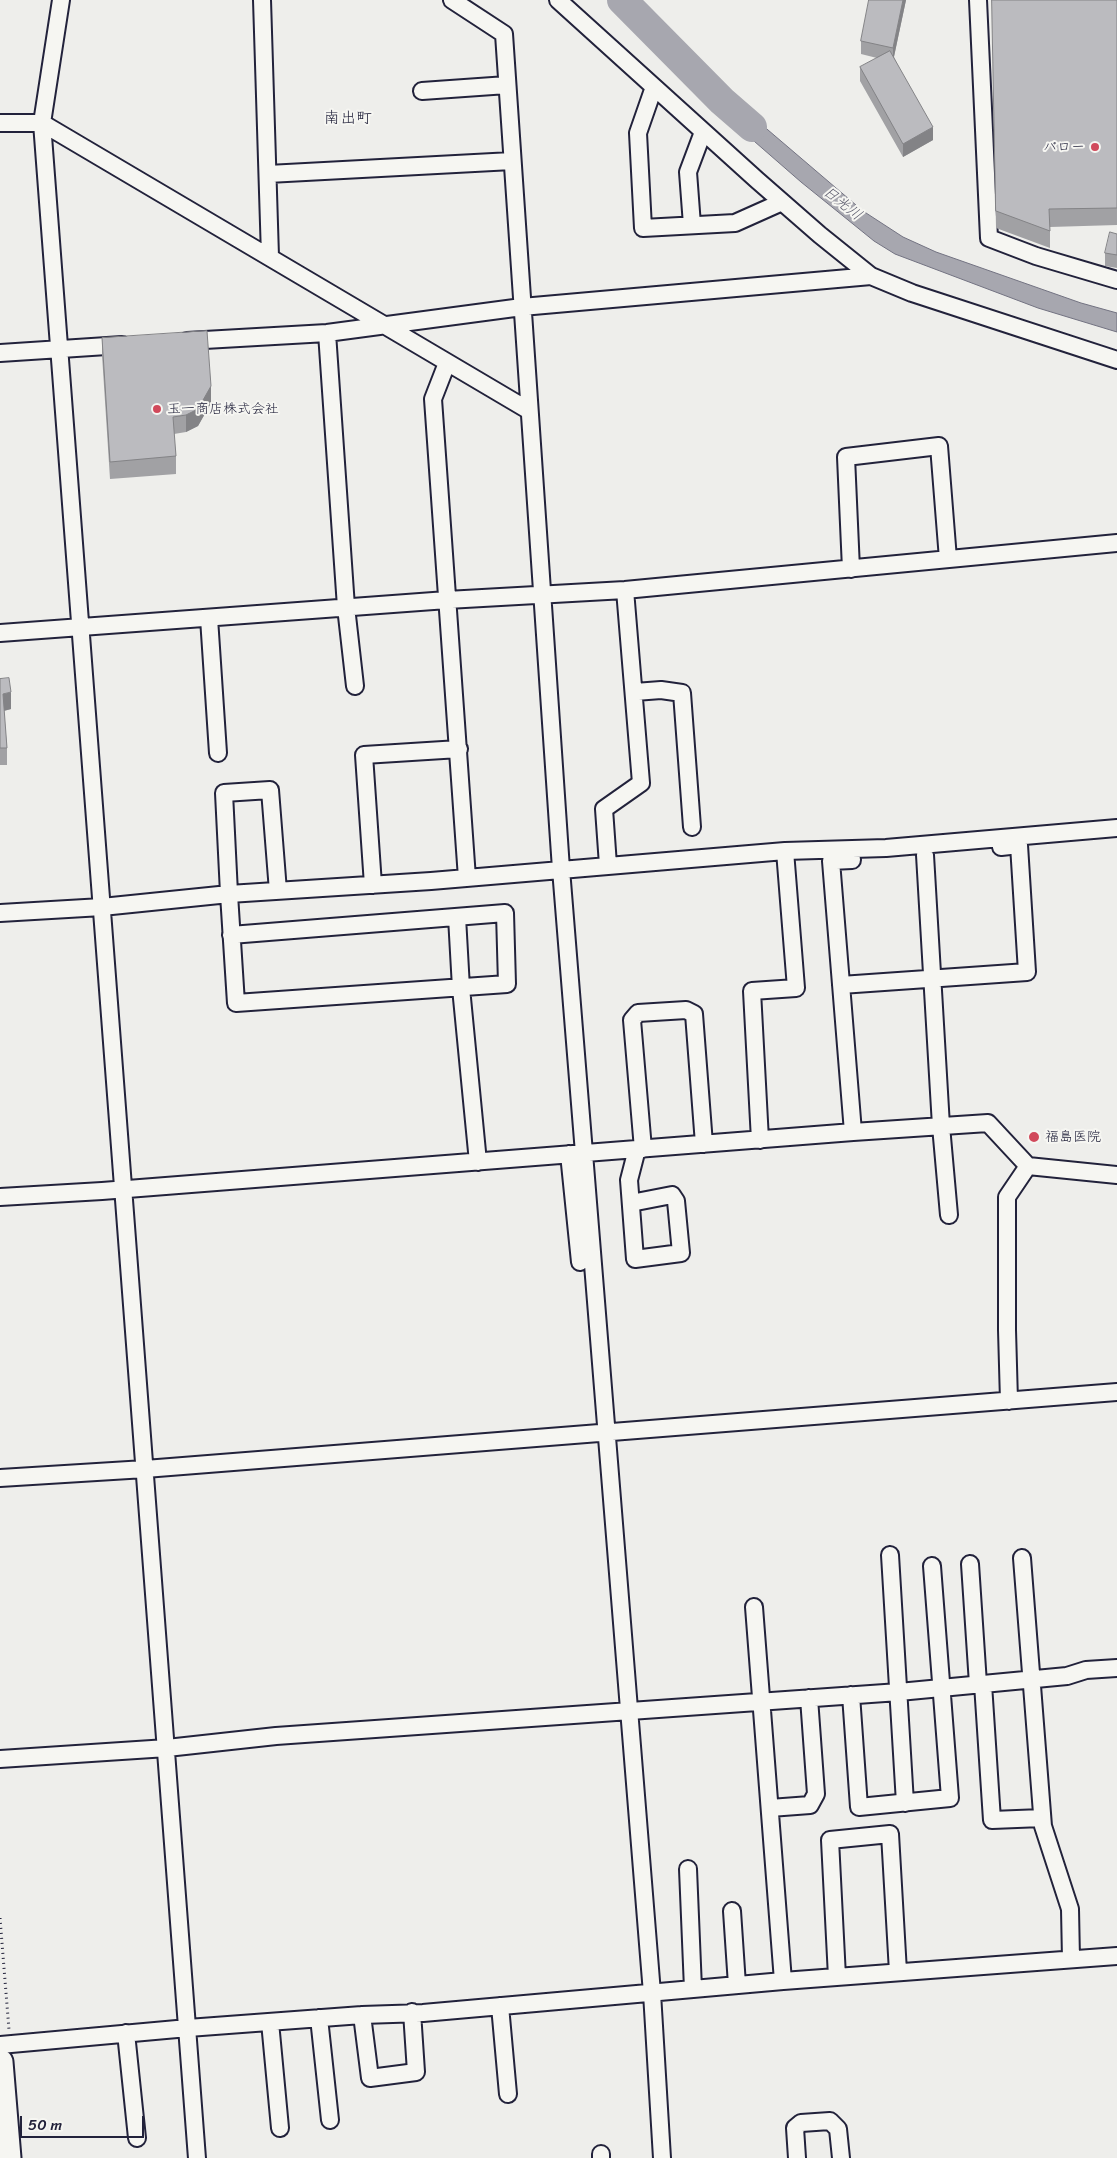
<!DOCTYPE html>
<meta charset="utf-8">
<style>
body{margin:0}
#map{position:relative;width:1117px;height:2158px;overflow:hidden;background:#eeeeeb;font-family:Sriracha,sans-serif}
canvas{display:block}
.scale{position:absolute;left:20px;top:2116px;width:124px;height:22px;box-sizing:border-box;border:2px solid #22223b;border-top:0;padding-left:6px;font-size:15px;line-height:18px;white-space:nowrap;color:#22223b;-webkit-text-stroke:4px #f6f6f2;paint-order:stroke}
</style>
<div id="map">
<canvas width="1117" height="2158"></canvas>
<div class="scale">50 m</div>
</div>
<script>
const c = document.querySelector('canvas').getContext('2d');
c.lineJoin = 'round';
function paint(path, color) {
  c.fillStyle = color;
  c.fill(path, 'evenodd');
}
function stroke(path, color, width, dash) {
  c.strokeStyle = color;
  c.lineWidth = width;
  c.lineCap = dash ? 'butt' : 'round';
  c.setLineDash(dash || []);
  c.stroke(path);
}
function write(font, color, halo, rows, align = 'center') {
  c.font = font + ' Sriracha,"Klee One",sans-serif';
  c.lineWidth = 4;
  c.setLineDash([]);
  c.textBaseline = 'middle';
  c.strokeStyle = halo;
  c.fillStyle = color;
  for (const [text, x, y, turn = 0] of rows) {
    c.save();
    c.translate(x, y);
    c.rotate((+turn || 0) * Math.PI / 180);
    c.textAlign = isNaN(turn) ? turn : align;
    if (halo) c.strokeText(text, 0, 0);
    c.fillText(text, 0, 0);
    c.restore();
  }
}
const water = new Path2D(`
 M 727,95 L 863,211 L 903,237 L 936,252 L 1081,303 L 1117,313 L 1117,332 L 1038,308 L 895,254 L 874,241 L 801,182 L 716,108 Z`);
const river = new Path2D(`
 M 622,0 L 722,101 L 752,127`);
const path = new Path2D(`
 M 0,1918 L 9,2030`);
const street = new Path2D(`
 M 61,0 L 42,123 L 197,2158
 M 262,0 L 270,256
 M 452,0 L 504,34 L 561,869 L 652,1993 L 662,2158
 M 558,0 L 757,180 L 820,235 L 871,276 L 912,293 L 1117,360
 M 978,0 L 989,238 L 1036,256 L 1117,280
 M 654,87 L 638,133 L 643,228 L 735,223 L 782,202
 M 422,91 L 507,85
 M 0,123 L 42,123 L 528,410
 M 268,174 L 512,161
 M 692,225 L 688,172 L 703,132
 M 327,333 L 346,607 L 355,686
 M 187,341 L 327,333 L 522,307 L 871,276
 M 0,353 L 122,345
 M 447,363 L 433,399 L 467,878
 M 851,569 L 846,457 L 939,446 L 948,559
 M 209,618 L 218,753
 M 0,633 L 447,600 L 625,590 L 1117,543
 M 635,692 L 661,690 L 682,693 L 692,827
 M 925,855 L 941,1126 L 949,1215
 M 852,860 L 831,861 L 853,1132
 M 608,865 L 604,809 L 641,783 L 625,590
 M 373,885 L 364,755 L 459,749
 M 0,913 L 102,907 L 229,894 L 431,881 L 785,851 L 886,848 L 1117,828
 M 457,917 L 461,988 L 478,1162
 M 231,935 L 505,913 L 507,984 L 236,1003 C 231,933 227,863 224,793 L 270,790 L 278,891
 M 841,985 L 1027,972 L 1019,845 L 1001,847
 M 760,1140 L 752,991 L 796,988 L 785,851
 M 643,1149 L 632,1020 L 638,1013 L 686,1010 L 694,1014 L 704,1144
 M 569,1154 L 580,1262
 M 0,1197 L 102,1191 L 853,1132 L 988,1123 L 1028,1166 L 1117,1175
 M 631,1203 L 672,1195 L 676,1201 L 681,1253 L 635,1259 L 629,1180 L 637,1149
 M 1009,1401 L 1007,1330 L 1007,1197 L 1028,1166
 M 0,1478 L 145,1469 L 1117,1392
 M 890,1555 L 905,1803
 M 1022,1558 L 1043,1826 L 1070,1909 L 1071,1959
 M 970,1564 L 978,1684
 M 754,1607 L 783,1981
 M 983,1684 L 992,1820 L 1042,1818
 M 851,1695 L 859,1807 L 950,1798 L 932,1566
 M 0,1759 L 167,1748 L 276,1736 L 899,1692 L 1067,1676 L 1086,1670 L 1117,1668
 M 770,1808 L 810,1805 L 816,1794 L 809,1698
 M 688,1869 L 693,1989
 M 732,1911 L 737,1985
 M 837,1977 L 830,1840 L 890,1834 L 898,1972
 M 500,2006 L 508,2094
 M 362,2015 L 370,2078 L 416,2072 L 412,2012
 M 319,2018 L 330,2120
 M 270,2022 L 280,2128
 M 126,2033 L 137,2138
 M 0,2045 L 188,2028 L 362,2015 L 423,2013 L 783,1981 L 1117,1956
 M 601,2154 L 601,2158
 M 797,2158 L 795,2128 L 801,2123 L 830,2121 L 838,2129 L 841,2158`);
const primary = new Path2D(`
 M 0,2062 L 8,2158`);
const wall = new Path2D(`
 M 869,0 L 906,0 L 894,57 L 933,140 L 903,157 L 860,81 L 860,67 L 877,58 L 861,54 L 861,41 Z
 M 992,0 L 1117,0 L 1117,225 L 1050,227 L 1050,248 L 996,228 Z
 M 1117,234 L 1117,268 L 1105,266 L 1105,253 Z
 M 102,338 L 211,403 L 198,426 L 186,432 L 174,434 L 176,456 L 176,474 L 110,479 L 102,355 Z
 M 0,679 L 11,709 L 4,711 L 7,748 L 7,765 L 0,765 Z`);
const shadedWall = new Path2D(`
 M 903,0 L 906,0 L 893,61 L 893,48 Z
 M 933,127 L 933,140 L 903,157 L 903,144 Z
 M 211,386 L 211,403 L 198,426 L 186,432 L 186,415 Z
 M 11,692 L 11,709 L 3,711 L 3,694 Z`);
const building = new Path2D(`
 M 869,0 L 903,0 L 893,48 L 861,41 Z
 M 992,0 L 1117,0 L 1117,208 L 1049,209 L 1050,231 L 996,211 Z
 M 890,51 L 933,127 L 903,144 L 860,67 Z
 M 1110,232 L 1117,234 L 1117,255 L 1105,253 Z
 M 207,331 L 211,386 L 198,409 L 186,415 L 173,417 L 176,456 L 110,462 L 102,338 Z
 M 9,678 L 11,692 L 3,694 L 7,748 L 0,748 L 0,679 Z`);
const markers = [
 [1095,147,5,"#d1495b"],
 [157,409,5,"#d1495b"],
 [1034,1137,6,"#d1495b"]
];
const poiNames = [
 ["バロー",1085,147,"right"],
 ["玉一商店株式会社",167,409],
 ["福島医院",1045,1137]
];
const waterNames = [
 ["日光川",842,204,38]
];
const quarterNames = [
 ["南出町",348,119]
];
paint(water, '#a7a7af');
stroke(water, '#727281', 1);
stroke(river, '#a7a7af', 30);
stroke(street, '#22223b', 20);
stroke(primary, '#22223b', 29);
stroke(path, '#22223b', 3, [1, 4]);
stroke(street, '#f6f6f2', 16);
stroke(primary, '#f6f6f2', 25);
paint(wall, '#a1a1a4');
paint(shadedWall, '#838386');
paint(building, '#bbbbbf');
stroke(building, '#838386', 1);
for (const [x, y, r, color] of markers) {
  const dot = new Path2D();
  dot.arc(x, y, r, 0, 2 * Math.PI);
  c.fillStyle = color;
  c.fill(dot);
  stroke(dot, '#f6f6f2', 2);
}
write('14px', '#22223b', '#f6f6f2', poiNames, 'left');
write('italic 15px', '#575769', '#f6f6f2', waterNames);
write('16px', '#22223b', '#f6f6f2', quarterNames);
</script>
